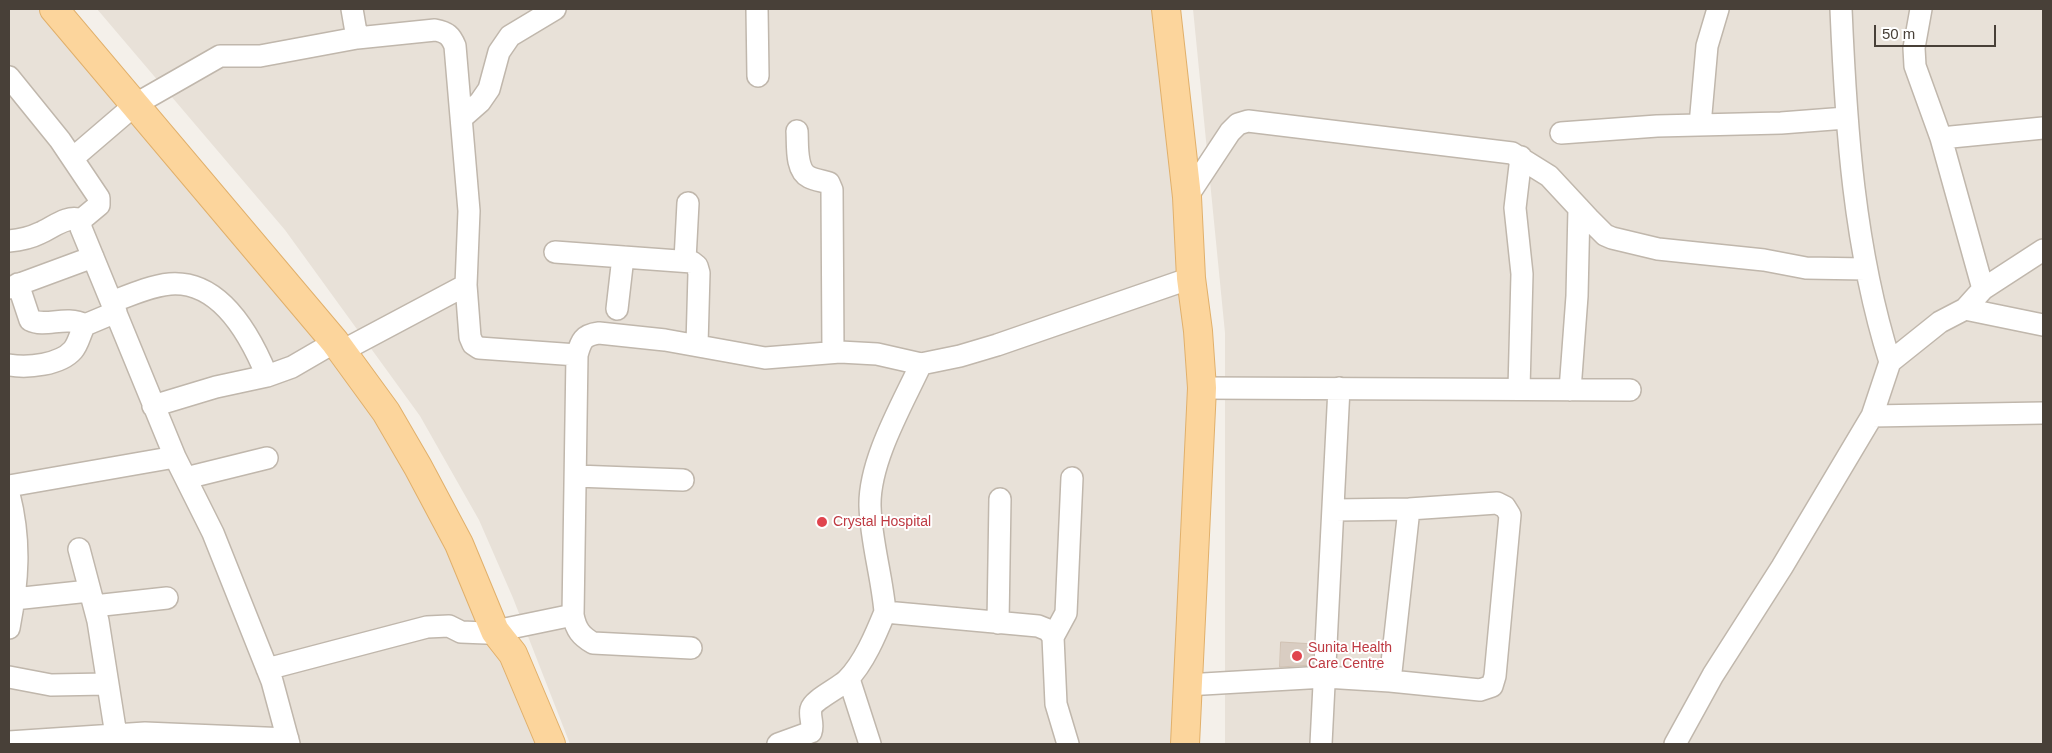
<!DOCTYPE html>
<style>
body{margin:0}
#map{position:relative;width:2052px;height:753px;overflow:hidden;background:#f4f0ea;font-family:Arial,sans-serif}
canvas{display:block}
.frame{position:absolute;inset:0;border:10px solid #484038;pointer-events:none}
.scale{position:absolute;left:1874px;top:25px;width:122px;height:22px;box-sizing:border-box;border:2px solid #484038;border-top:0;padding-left:6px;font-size:15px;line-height:18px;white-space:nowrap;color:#484038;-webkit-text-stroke:4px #fff;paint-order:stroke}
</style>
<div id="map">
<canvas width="2052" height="753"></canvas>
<div class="frame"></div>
<div class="scale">50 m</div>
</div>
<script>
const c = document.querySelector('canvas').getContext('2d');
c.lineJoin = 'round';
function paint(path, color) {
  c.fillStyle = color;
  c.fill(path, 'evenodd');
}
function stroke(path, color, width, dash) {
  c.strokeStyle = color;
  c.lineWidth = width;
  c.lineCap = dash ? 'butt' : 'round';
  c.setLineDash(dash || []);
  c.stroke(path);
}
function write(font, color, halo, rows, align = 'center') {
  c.font = font + ' Arial,sans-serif';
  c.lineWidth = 4;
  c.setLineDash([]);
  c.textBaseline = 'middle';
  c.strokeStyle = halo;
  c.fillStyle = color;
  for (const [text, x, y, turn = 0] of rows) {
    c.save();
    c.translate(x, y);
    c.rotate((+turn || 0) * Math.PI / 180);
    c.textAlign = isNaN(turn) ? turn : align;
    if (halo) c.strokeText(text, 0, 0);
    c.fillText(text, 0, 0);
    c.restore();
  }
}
const residential = new Path2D(`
 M 9,9 L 53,9 L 414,449 L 538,744 L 9,744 Z
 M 97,9 L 1169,9 L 1198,247 L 1182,744 L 570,744 L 513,598 L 479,520 L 420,416 L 285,230 Z
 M 1193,9 L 2043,9 L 2043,744 L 1225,744 L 1225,333 Z`);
const building = new Path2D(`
 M 1281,642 L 1314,644 L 1312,665 L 1280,667 Z`);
const minor = new Path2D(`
 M 352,9 L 357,38
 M 757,9 L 758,76
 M 1841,9 C 1846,128 1854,248 1890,362
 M 1921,9 L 1914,48 L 1915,66 L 1941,138 L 1983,289
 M 9,77 L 60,140 L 99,198 L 99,205 L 81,220 L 81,228 L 175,457 L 213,533 L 272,681 L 289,744
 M 463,117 L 480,102 L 489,89 L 499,52 L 510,36 L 555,9
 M 1700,125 L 1707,46 L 1718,9
 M 797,131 C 798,144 795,170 809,177 C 815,180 823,181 829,183 L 832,190 L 833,352
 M 1561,133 L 1657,126 L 1781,123 L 1846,118
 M 1941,138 L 2043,128
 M 73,158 L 136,104 L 220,56 L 260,56 L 357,38 L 435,30 C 447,32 451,36 455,46 L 469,211 L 466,285 L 470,337 L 473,344 L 479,348 L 577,355
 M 1187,197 L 1230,132 L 1238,124 L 1248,121 L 1512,153 L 1549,176 L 1589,219 L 1605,235 L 1612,238 L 1658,249 L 1764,260 L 1806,268 L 1865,269
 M 9,241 C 20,240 30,238 40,233 C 52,228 68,214 81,220
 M 555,252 L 692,262 L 697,266 L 699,273 L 697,345
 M 685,260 L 688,203
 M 18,284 L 30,320 C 46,328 65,315 85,325
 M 9,288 L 93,257
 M 112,302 C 130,295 150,286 170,284 C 221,280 251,337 267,376
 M 617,309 L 623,257
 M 1965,309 L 2043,325
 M 342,351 L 466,285
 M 9,365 C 28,368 60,365 73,350 C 79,343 80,333 85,325 L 116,312
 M 1202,388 L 1630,390
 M 1519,389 L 1522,274 L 1515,208 L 1521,157
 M 1570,390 L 1577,296 L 1579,208
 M 153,406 L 216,387 L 267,376 L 292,367 L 335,342
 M 1872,416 L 2043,413
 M 576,476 L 683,480
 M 186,478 L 267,458
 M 9,486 L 175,457
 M 9,494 C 21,541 18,581 9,628
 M 79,549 L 98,621 L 116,735
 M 14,599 L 89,591
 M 94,606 L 167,598
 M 885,612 L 1038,626 L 1048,630 L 1053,637 L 1056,704 L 1068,744
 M 998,623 L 1000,499
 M 1053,637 L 1066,613 L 1072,478
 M 691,648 L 593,643 C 581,636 576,630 573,615 L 577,355 C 581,341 583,335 599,333 L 665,340 L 765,358 L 840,352 L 877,354 L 921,364
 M 267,669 L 427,627 L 449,626 L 461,632 L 486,633 L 573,615
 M 9,677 L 51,685 L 107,684
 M 849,679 L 870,744
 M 1390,681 L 1409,509
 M 1186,685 L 1325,677 L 1390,681 L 1480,690 L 1492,686 L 1495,676 L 1510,515 L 1505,507 L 1497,503 L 1409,509 L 1335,510
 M 9,742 L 145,733 L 288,739
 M 778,744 L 811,732 C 814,724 809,717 811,709 C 813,700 839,688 847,680 C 864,663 876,634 885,612 C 882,576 871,542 870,506 C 869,461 902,405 921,364 L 960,356 L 997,345 L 1191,278
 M 1321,744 L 1339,388
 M 1675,744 L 1713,675 L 1782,567 L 1872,416 L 1890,362 L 1940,322 L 1965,309 L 1983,289 L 2043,250`);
const major = new Path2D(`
 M 54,9 L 335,342 L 386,412 L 418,467 L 459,544 L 495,631 L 513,654 L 551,744
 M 1166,9 L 1187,197 L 1191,278 L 1198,331 L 1202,388 L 1185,744`);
const markers = [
 [822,522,6,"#e0444e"],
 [1297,656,6,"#e0444e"]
];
const healthNames = [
 ["Crystal Hospital",833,522],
 ["Sunita Health",1308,648],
 ["Care Centre",1308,664]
];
paint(residential, '#e8e1d8');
paint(building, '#d9cdc2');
stroke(building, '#d1c2b3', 1);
stroke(minor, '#c0b7ac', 24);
stroke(major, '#e1b06b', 30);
stroke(minor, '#fff', 21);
stroke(major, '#fcd59c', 28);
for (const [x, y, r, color] of markers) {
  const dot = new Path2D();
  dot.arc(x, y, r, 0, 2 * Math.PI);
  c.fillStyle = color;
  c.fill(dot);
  stroke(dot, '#fff', 2);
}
write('14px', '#be3a42', '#fff', healthNames, 'left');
</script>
